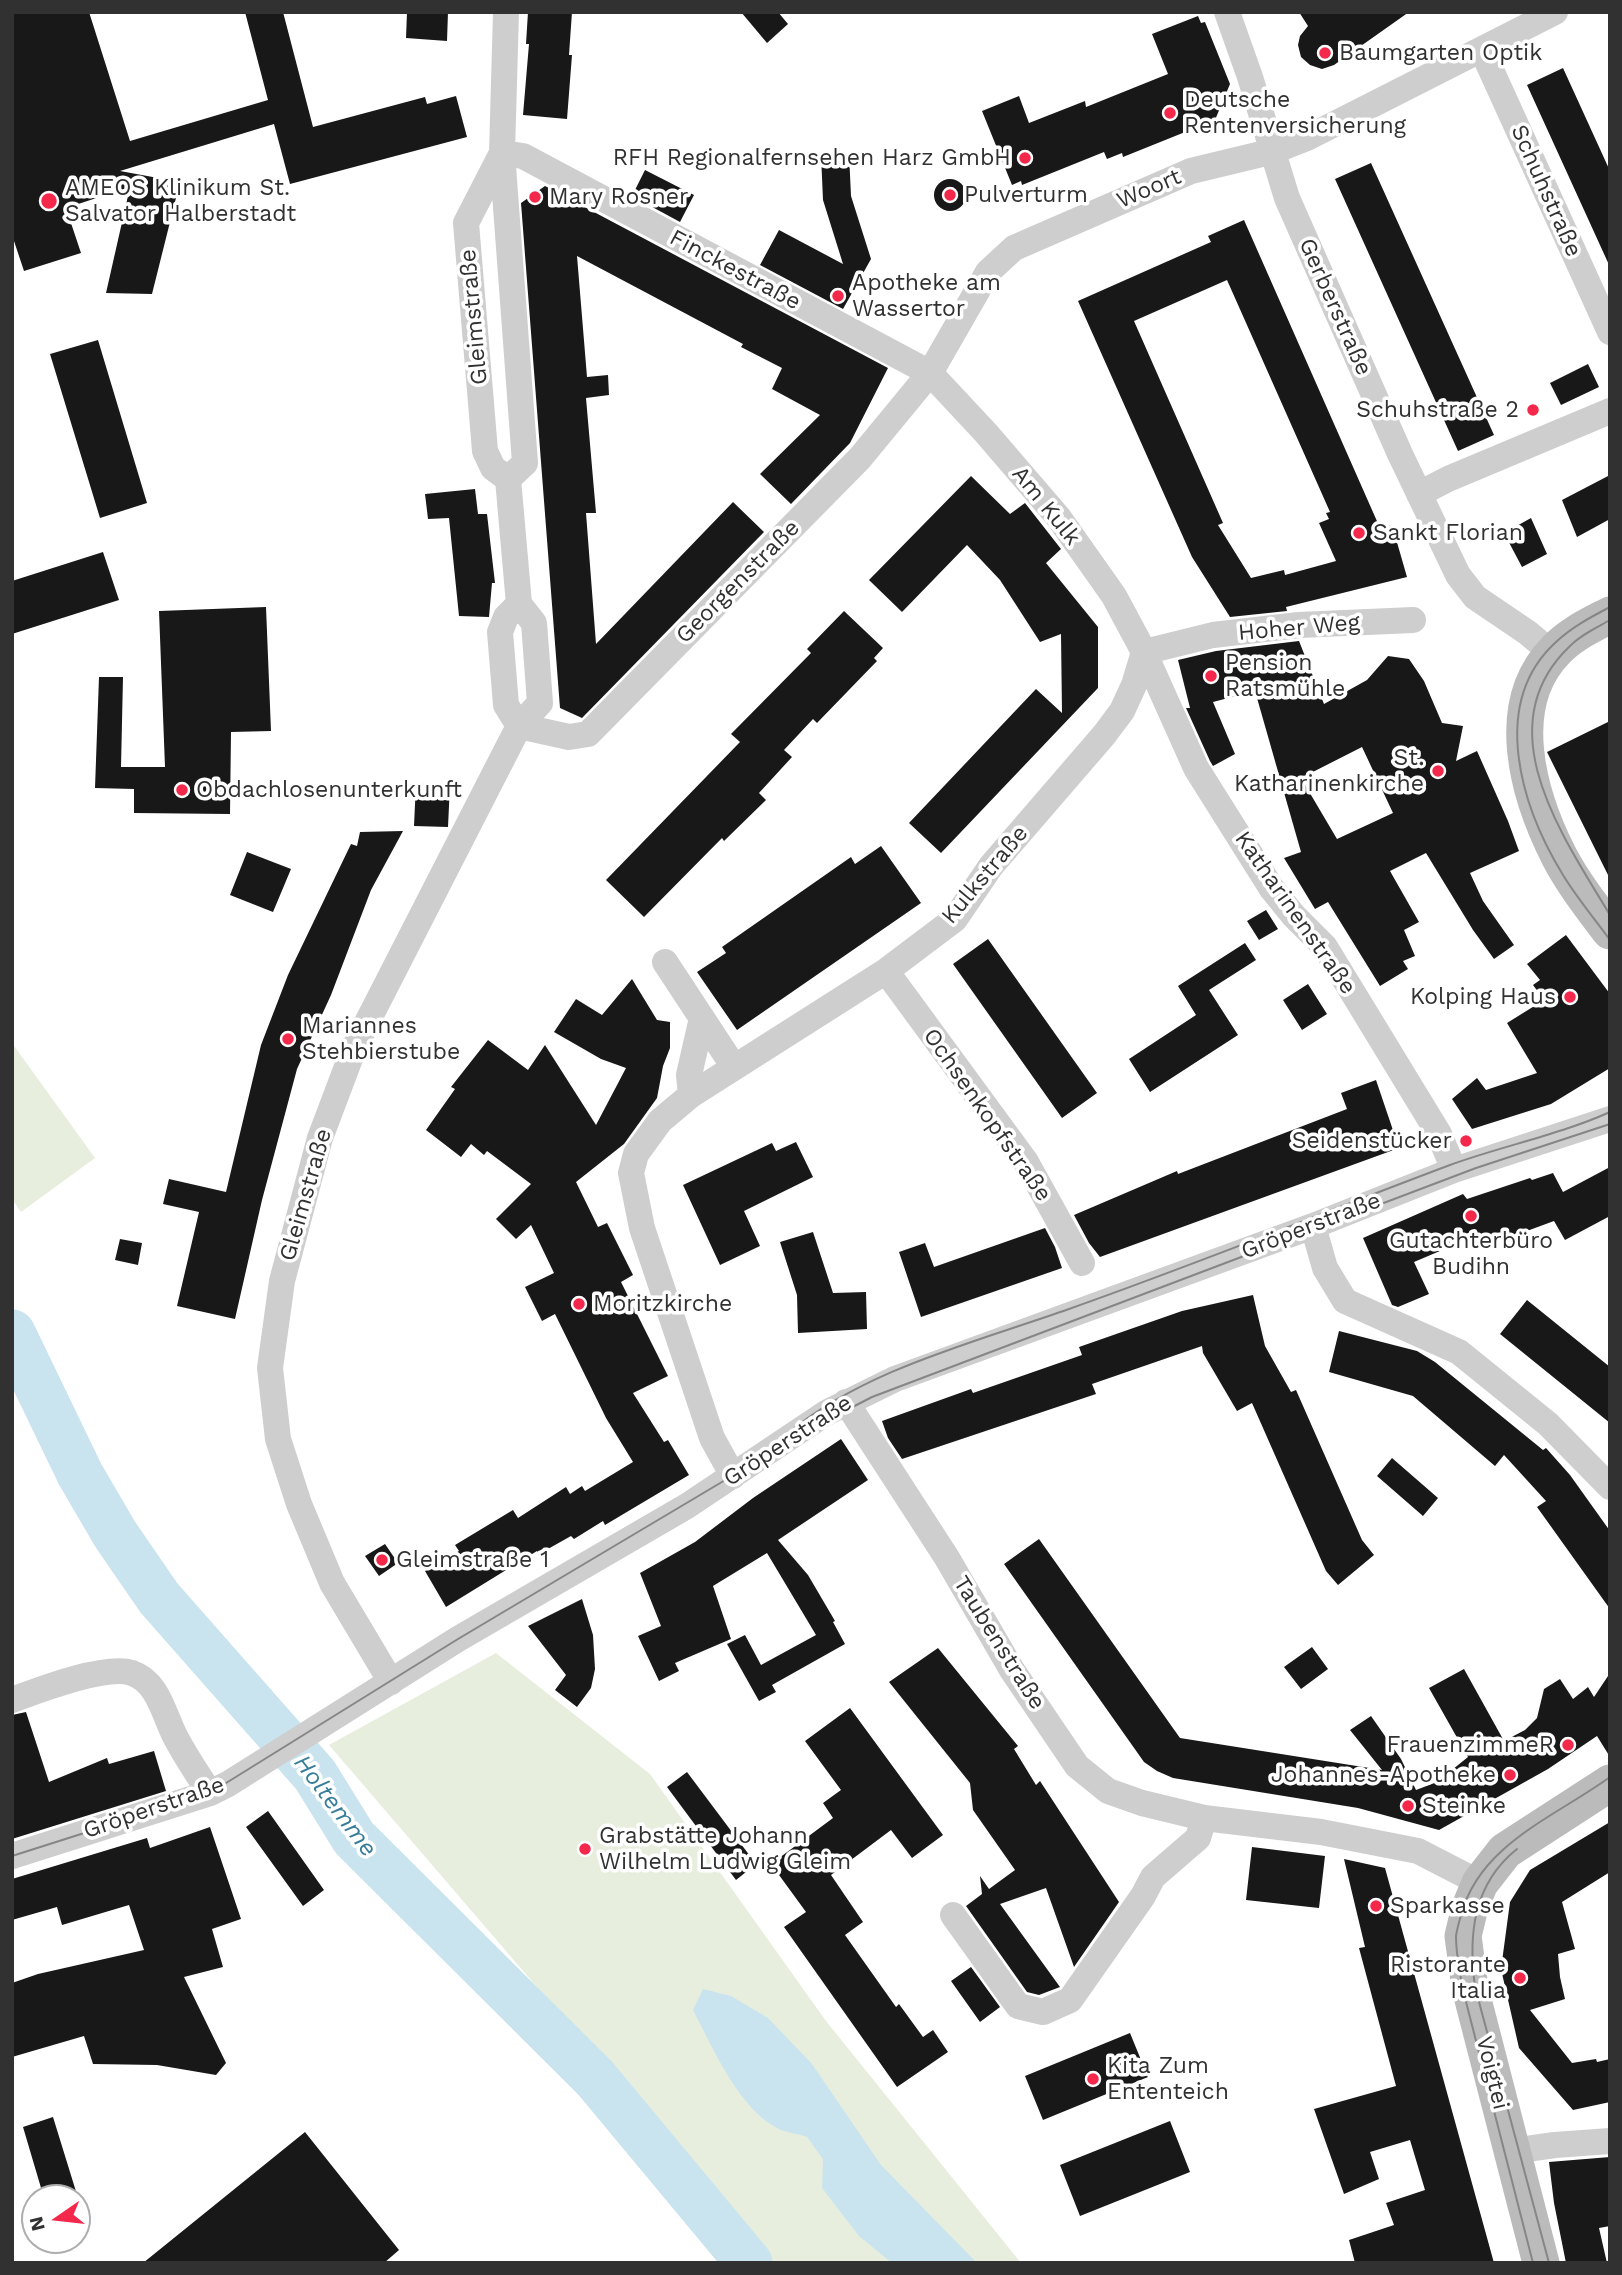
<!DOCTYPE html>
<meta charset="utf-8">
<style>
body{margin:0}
#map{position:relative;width:1622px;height:2275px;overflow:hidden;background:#fff;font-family:"Work Sans",sans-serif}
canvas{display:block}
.frame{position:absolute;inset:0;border:14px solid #313131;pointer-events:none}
.north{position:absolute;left:21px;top:2184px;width:70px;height:70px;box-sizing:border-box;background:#fff;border:2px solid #adadad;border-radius:50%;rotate:256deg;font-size:19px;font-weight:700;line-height:28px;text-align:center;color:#313131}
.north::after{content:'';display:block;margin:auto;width:24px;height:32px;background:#f3284b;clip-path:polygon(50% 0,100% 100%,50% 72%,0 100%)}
</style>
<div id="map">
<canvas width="1622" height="2275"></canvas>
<div class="frame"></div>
<div class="north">N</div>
</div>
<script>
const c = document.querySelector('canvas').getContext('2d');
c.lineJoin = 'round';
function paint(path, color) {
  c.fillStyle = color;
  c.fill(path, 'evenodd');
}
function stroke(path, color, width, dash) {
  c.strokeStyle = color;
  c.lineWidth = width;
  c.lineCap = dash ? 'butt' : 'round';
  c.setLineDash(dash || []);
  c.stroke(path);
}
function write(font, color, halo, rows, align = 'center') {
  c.font = font + ' "Work Sans",sans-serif';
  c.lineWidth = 7;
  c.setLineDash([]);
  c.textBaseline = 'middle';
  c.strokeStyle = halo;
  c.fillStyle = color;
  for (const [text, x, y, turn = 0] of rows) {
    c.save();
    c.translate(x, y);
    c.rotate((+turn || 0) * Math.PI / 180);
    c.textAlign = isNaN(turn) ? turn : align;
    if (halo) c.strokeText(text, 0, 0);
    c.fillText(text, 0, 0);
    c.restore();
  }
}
const green = new Path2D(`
 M 12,1043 L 95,1158 L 21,1212 L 12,1199 Z
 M 496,1653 L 650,1774 L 826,2021 L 1021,2263 L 774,2263 L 329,1745 Z`);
const water = new Path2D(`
 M 703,1989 L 731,1996 L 768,2018 L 812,2064 L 881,2165 L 977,2263 L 892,2263 L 859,2236 L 822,2188 L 823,2159 L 807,2137 C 799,2134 789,2133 781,2130 C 740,2112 713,2048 693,2010 Z`);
const river = new Path2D(`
 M 12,1333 L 80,1474 L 115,1534 L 159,1598 L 315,1775 L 354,1838 L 595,2078 L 749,2263`);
const building = new Path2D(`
 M 12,12 L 89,12 L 130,141 L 268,100 L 245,12 L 283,12 L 313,127 L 425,97 L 427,104 L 456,96 L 467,137 L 290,184 L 274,124 L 120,171 L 180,182 L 152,294 L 106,293 L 130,187 L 66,208 L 81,253 L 24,271 L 12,235 Z
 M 407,12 L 448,12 L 447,41 L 406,38 Z
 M 528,12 L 572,12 L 569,55 L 572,55 L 567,119 L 523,115 L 529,44 L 526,44 Z
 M 741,12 L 778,12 L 788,24 L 767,43 Z
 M 1299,12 L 1409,12 L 1334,65 L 1322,69 L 1310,65 L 1301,57 L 1298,45 L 1300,36 L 1308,26 Z
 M 1198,16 L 1201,23 L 1205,22 L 1230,84 L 1215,120 L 1123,157 L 1122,153 L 1107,159 L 1104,152 L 1022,185 L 1021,181 L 1012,185 L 982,111 L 1019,96 L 1029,123 L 1085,101 L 1086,107 L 1168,74 L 1152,34 Z
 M 1563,68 L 1610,171 L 1610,267 L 1527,85 Z
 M 849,153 L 851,196 L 871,259 L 843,309 L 760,265 L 779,230 L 843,264 L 823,200 L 821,155 Z
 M 1371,163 L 1494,435 L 1458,451 L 1335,179 Z
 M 645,170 L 694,195 L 680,222 L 632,196 Z
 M934 195a16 16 0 1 1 32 0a16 16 0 1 1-32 0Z
 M 545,186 L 888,368 L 850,443 L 791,504 L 760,474 L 820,415 L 772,389 L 782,368 L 741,347 L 743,344 L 577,256 L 587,377 L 608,375 L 609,395 L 586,398 L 596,513 L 586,513 L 596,644 L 733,502 L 764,532 L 582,718 L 560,708 L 521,203 Z
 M 1244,220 L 1380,528 L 1392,525 L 1407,577 L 1286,607 L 1287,611 L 1230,617 L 1192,557 L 1078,301 L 1211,242 L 1208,236 ZM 1227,280 L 1330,512 L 1326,513 L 1329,519 L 1319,523 L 1336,561 L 1285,575 L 1284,570 L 1251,578 L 1218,525 L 1223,523 L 1134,321 Z
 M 98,340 L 147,503 L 100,518 L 50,354 Z
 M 1588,364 L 1599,387 L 1561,405 L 1550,383 Z
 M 1610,475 L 1610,519 L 1577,537 L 1562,500 Z
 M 971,476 L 1010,514 L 1025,503 L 1061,549 L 1046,563 L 1098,627 L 1098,688 L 941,853 L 909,823 L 1036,689 L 1062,713 L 1061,634 L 1040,642 L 1000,580 L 967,545 L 902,612 L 869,580 Z
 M 475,489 L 478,514 L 487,514 L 495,583 L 492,583 L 489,617 L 459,616 L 449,518 L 428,519 L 425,494 Z
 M 1531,518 L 1547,554 L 1522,567 L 1504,533 Z
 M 103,552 L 119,600 L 12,634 L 12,581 Z
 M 266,607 L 271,731 L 231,732 L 230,814 L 134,813 L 134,789 L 95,788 L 99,677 L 123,677 L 121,767 L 165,767 L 159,611 Z
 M 844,611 L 883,648 L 874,658 L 877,661 L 817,723 L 813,719 L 784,750 L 792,757 L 759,793 L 766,800 L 724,841 L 722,838 L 644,917 L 606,880 L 740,742 L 731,734 L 811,653 L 807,649 Z
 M 1299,641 L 1324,704 L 1367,680 L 1388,656 L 1409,659 L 1424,681 L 1442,723 L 1463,726 L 1456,761 L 1477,751 L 1508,821 L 1519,851 L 1470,873 L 1483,901 L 1514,945 L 1494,959 L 1473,930 L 1426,853 L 1390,871 L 1419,922 L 1404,930 L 1415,956 L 1403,961 L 1408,969 L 1380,986 L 1328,902 L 1315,909 L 1284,858 L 1301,852 L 1255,691 L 1213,702 L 1235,754 L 1213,766 L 1210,761 L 1186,708 L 1190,708 L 1178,660 L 1216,651 ZM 1362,747 L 1393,813 L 1337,839 L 1301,778 Z
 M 1610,721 L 1610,879 L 1547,752 Z
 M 416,783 L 450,784 L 448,827 L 414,826 Z
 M 403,831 L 371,890 L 331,995 L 297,1069 L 262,1200 L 235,1319 L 177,1306 L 199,1212 L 163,1204 L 169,1179 L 226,1192 L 261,1045 L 288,975 L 351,844 L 357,846 L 360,832 Z
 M 881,846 L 921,903 L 737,1030 L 697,972 L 726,953 L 722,947 L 851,857 L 855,864 Z
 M 247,852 L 291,869 L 273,912 L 230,895 Z
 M 1266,910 L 1278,929 L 1259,940 L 1247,921 Z
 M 1566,935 L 1610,994 L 1610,1068 L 1551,1104 L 1472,1129 L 1452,1099 L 1477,1078 L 1486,1090 L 1537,1073 L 1507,1023 L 1544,1000 L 1533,985 L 1540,980 L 1527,964 Z
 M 988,939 L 1097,1093 L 1062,1118 L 953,964 Z
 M 1245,943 L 1256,960 L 1209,990 L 1238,1035 L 1150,1092 L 1129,1059 L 1196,1015 L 1178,986 Z
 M 632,979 L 657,1020 L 670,1022 L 670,1048 L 663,1066 L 657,1098 L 624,1144 L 576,1182 L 598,1227 L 607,1223 L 633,1275 L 621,1282 L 668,1376 L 633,1393 L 664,1442 L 668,1440 L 689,1475 L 605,1525 L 603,1521 L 574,1539 L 571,1536 L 539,1554 L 537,1551 L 446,1607 L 425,1571 L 459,1551 L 455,1545 L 513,1510 L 518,1518 L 566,1487 L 570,1494 L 582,1486 L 585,1491 L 633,1462 L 606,1418 L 555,1314 L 542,1321 L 525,1287 L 554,1273 L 531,1225 L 516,1239 L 496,1219 L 531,1184 L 487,1151 L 484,1155 L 471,1144 L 461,1157 L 426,1130 L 455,1089 L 451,1087 L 488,1040 L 528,1070 L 545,1045 L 596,1125 L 626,1068 L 601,1059 L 554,1032 L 576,999 L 602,1015 Z
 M 1308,984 L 1327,1014 L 1302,1030 L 1283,1000 Z
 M 1376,1080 L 1399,1148 L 1100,1257 L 1089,1243 L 1074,1215 L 1177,1171 L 1178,1174 L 1347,1109 L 1341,1093 Z
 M 796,1142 L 813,1177 L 744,1211 L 760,1246 L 720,1265 L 683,1185 L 772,1143 L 776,1151 Z
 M 1610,1167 L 1610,1216 L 1565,1240 L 1554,1221 L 1478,1249 L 1473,1237 L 1414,1262 L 1429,1294 L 1398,1307 L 1392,1305 L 1363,1238 L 1463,1194 L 1467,1199 L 1530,1178 L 1532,1180 L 1553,1173 L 1563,1192 Z
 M 1045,1228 L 1055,1247 L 1062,1268 L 921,1317 L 899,1252 L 925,1243 L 934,1267 Z
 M 813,1232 L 833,1293 L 866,1292 L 867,1329 L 798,1333 L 797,1295 L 780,1242 Z
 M 120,1239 L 142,1243 L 138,1265 L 115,1260 Z
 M 1253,1295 L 1265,1346 L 1291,1392 L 1296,1390 L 1362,1540 L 1374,1555 L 1338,1585 L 1326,1571 L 1252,1403 L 1237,1411 L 1203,1353 L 1202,1346 L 1092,1384 L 1096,1394 L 902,1459 L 888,1438 L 882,1421 L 971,1389 L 973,1393 L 1082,1355 L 1079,1347 L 1182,1311 Z
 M 1527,1300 L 1610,1367 L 1610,1423 L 1500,1334 Z
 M 1339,1331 L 1417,1351 L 1435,1362 L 1543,1450 L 1546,1448 L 1570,1475 L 1610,1531 L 1610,1609 L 1537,1507 L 1546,1501 L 1504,1455 L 1495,1466 L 1413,1396 L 1329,1372 Z
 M 841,1439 L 868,1480 L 778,1540 L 808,1575 L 835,1621 L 833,1622 L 845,1644 L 772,1685 L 776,1692 L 759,1701 L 727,1644 L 745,1635 L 761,1665 L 816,1635 L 767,1553 L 713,1586 L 731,1639 L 675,1663 L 679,1671 L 659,1681 L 638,1636 L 661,1626 L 640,1573 L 695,1542 L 753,1498 Z
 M 1392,1458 L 1438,1498 L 1423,1516 L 1377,1476 Z
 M 1039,1539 L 1180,1738 L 1382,1770 L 1350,1730 L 1371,1716 L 1401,1759 L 1416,1790 L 1437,1782 L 1468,1757 L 1429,1688 L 1464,1669 L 1504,1741 L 1525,1730 L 1537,1718 L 1544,1689 L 1560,1679 L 1573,1699 L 1588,1687 L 1594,1697 L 1610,1673 L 1610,1757 L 1597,1736 L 1548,1769 L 1439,1830 L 1358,1808 L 1173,1778 L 1157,1771 L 1144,1762 L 1004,1564 Z
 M 385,1544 L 398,1563 L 379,1576 L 365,1556 Z
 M 582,1599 L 593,1635 L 595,1669 L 591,1688 L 577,1707 L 555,1690 L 566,1675 L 528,1626 Z
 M 1312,1647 L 1328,1669 L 1301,1689 L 1284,1667 Z
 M 938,1648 L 1018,1746 L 1014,1749 L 1036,1785 L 1040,1781 L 1119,1902 L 1074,1967 L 1046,1888 L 1000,1904 L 1060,1987 L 1039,1995 L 1027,1992 L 966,1906 L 982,1894 L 980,1876 L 989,1889 L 1015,1870 L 973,1810 L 970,1783 L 889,1682 Z
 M 850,1708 L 943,1835 L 912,1858 L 891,1830 L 831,1875 L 863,1922 L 845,1935 L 896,2007 L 899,2004 L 923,2037 L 933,2030 L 948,2052 L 897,2087 L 784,1927 L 806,1912 L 771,1864 L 833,1818 L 823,1803 L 841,1790 L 805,1741 Z
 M 26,1712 L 49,1782 L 107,1758 L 109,1764 L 154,1751 L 166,1791 L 12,1839 L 12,1715 Z
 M 687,1772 L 756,1864 L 736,1880 L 667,1787 Z
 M 268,1811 L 324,1890 L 303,1906 L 246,1827 Z
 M 1610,1822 L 1610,1872 L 1562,1902 L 1575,1949 L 1558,1954 L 1560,1977 L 1565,1999 L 1530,2010 L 1572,2063 L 1596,2059 L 1597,2062 L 1610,2059 L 1610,2102 L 1573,2110 L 1519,2048 L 1501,1969 L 1510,1902 L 1530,1870 Z
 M 210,1827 L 241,1919 L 212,1929 L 223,1967 L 184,1977 L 226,2063 L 216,2075 L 157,2065 L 93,2064 L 84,2036 L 12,2057 L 12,1983 L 38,1974 L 144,1950 L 129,1905 L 62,1925 L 57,1907 L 12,1920 L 12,1879 L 147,1838 L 150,1848 Z
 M 1252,1847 L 1325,1856 L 1319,1908 L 1246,1900 Z
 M 1344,1859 L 1385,1868 L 1494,2263 L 1355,2263 L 1349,2240 L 1394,2225 L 1386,2203 L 1425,2190 L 1410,2140 L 1370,2152 L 1379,2179 L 1344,2194 L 1314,2109 L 1396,2086 L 1359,1948 L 1365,1947 Z
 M 971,1967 L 1000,2007 L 980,2022 L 951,1981 Z
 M 1130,2033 L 1148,2077 L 1043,2120 L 1025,2076 Z
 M 53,2117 L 78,2198 L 44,2198 L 23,2127 Z
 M 1170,2121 L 1190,2172 L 1080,2216 L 1060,2165 Z
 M 305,2132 L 399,2250 L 384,2263 L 143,2263 Z
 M 1610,2157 L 1610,2226 L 1599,2228 L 1607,2263 L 1566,2263 L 1554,2203 L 1549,2162 Z`);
const street = new Path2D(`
 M 506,12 L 502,153 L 523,156 L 930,373 L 986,433 L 1059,518 L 1114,596 L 1144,652 L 1196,768 L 1272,889 L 1294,916 L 1325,947 L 1439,1134 L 1454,1170
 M 1227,12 L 1250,77 L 1287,198 L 1400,454 L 1458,575 L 1475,597 L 1528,633 L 1553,654
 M 1482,50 L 1610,332
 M 508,479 L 525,463 L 502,153 L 466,223 L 485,451 L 493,468 L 508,479 L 519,604 L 534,623 L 540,703 L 519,726 L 506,705 L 500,632 L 506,617 L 519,604
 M 1419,494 L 1448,479 L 1610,411
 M 1144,652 L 1213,635 L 1299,625 L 1413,620
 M 665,962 L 734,1067
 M 886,971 L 1026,1162 L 1082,1263
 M 691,1095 L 689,1075 L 702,1018
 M 1313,1226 L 1325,1268 L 1345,1301 L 1459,1352 L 1548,1424 L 1610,1487
 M 846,1402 L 947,1558 L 1012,1670 L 1077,1766 L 1108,1791 L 1142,1803 L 1204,1818 L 1321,1832 L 1418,1851 L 1480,1883
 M 733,1476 L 712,1438 L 642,1228 L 631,1173 L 636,1154 L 660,1121 L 691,1095 L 886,971 L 955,919 L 991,866 L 1104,735 L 1122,711 L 1134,685 L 1144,652
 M 391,1682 L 332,1583 L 299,1504 L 278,1439 L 270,1368 L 282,1281 L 320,1138 L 354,1048 L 519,726 L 569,737 L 588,734 L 860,458 L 930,373 L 988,272 L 1014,248 L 1191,171 L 1274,151 L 1307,138 L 1555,12
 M 12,1700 C 39,1690 106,1664 132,1673 C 159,1682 164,1716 176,1738 C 186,1757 198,1775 210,1793
 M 12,1856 L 210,1793 L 228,1784 L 458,1639 L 687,1506 L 826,1413 L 895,1379 L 1313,1226 L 1454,1170 L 1610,1119
 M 953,1915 L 1018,2006 L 1043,2012 L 1070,2000 L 1143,1896 L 1153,1877 L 1198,1838 L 1204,1818
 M 1512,2151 L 1555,2145 L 1610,2141`);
const secondary = new Path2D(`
 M 1610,615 C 1591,625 1571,634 1556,650 C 1502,705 1528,795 1559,856 C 1573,883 1592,907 1610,931
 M 1541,2263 L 1470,1988 L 1463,1936 L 1470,1907 L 1480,1883 L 1505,1851 L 1610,1783`);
const tram = new Path2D(`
 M 1610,607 C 1591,617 1572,627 1556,642 C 1488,704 1522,808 1563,875 C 1577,898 1594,918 1610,940
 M 1610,620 C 1596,628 1580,635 1569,647 C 1485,728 1564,838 1610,915
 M 786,1435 C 862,1370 976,1342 1069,1309 C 1197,1264 1322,1213 1450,1165 C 1502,1146 1559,1135 1610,1112
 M 1517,1849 C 1473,1884 1468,1935 1475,1987 L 1549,2263
 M 12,1856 L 210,1793 L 458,1639 L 816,1426 L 872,1397 L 1476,1168 L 1610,1124
 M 1533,2263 L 1464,1994 C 1460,1975 1456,1956 1456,1936 C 1457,1929 1459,1922 1461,1915 C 1480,1844 1555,1817 1610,1777`);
const markers = [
 [1325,53,7,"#f3284b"],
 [1170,113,7,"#f3284b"],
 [1025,158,7,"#f3284b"],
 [950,195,7,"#f3284b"],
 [535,197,7,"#f3284b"],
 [49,201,9,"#f3284b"],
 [838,296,7,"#f3284b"],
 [1533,410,7,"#f3284b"],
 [1359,533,7,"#f3284b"],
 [1211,676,7,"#f3284b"],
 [1438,771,7,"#f3284b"],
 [182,790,7,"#f3284b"],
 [1570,997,7,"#f3284b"],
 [288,1039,7,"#f3284b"],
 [1466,1141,7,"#f3284b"],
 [1471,1216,7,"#f3284b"],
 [579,1304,7,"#f3284b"],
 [382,1560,7,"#f3284b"],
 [1568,1745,7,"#f3284b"],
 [1510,1775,7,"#f3284b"],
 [1408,1806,7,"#f3284b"],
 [585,1849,7,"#f3284b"],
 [1376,1906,7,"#f3284b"],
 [1520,1978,7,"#f3284b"],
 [1093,2079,7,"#f3284b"]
];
const poiNames = [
 ["Baumgarten Optik",1339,53],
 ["Deutsche",1184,100],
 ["Rentenversicherung",1184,126],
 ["RFH Regionalfernsehen Harz GmbH",1011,158,"right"],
 ["AMEOS Klinikum St.",65,188],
 ["Salvator Halberstadt",65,214],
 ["Pulverturm",964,195],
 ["Mary Rosner",549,197],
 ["Apotheke am",852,283],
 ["Wassertor",852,309],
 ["Schuhstraße 2",1519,410,"right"],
 ["Sankt Florian",1373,533],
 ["Pension",1225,663],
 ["Ratsmühle",1225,689],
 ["St.",1424,758,"right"],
 ["Katharinenkirche",1424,784,"right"],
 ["Obdachlosenunterkunft",196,790],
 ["Kolping Haus",1556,997,"right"],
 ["Mariannes",302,1026],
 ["Stehbierstube",302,1052],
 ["Seidenstücker",1452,1141,"right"],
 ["Gutachterbüro",1471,1241,"center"],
 ["Budihn",1471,1267,"center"],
 ["Moritzkirche",593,1304],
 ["Gleimstraße 1",396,1560],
 ["FrauenzimmeR",1554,1745,"right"],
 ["Johannes-Apotheke",1496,1775,"right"],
 ["Steinke",1422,1806],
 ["Grabstätte Johann",599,1836],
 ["Wilhelm Ludwig Gleim",599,1862],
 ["Sparkasse",1390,1906],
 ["Ristorante",1506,1965,"right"],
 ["Italia",1506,1991,"right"],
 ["Kita Zum",1107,2066],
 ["Ententeich",1107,2092]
];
const streetNames = [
 ["Woort",1149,189,-23],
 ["Schuhstraße",1546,191,66],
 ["Finckestraße",735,270,28],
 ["Gerberstraße",1335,307,66],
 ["Gleimstraße",474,317,-95],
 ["Am Kulk",1046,506,51],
 ["Georgenstraße",738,582,-45],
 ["Hoher Weg",1299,628,-5],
 ["Kulkstraße",985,875,-50],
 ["Katharinenstraße",1295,913,55],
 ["Ochsenkopfstraße",987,1115,55],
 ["Gleimstraße",306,1195,-74],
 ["Gröperstraße",1311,1226,-21],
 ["Gröperstraße",788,1441,-33],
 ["Taubenstraße",999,1643,58],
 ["Gröperstraße",154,1808,-19],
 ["Voigtei",1492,2073,76]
];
const waterNames = [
 ["Holtemme",335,1806,53]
];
paint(green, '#e8eede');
paint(water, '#c9e4ef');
stroke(river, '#c9e4ef', 47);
paint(building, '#181818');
stroke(street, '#cecece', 26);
stroke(secondary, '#bbb', 37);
stroke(tram, '#868686', 2);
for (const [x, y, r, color] of markers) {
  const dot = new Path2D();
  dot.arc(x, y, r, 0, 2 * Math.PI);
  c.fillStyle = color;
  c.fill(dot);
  stroke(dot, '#fff', 2.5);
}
write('23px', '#313131', '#fff', poiNames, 'left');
write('23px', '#313131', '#fff', streetNames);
write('italic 24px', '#377d9a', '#fff', waterNames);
</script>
